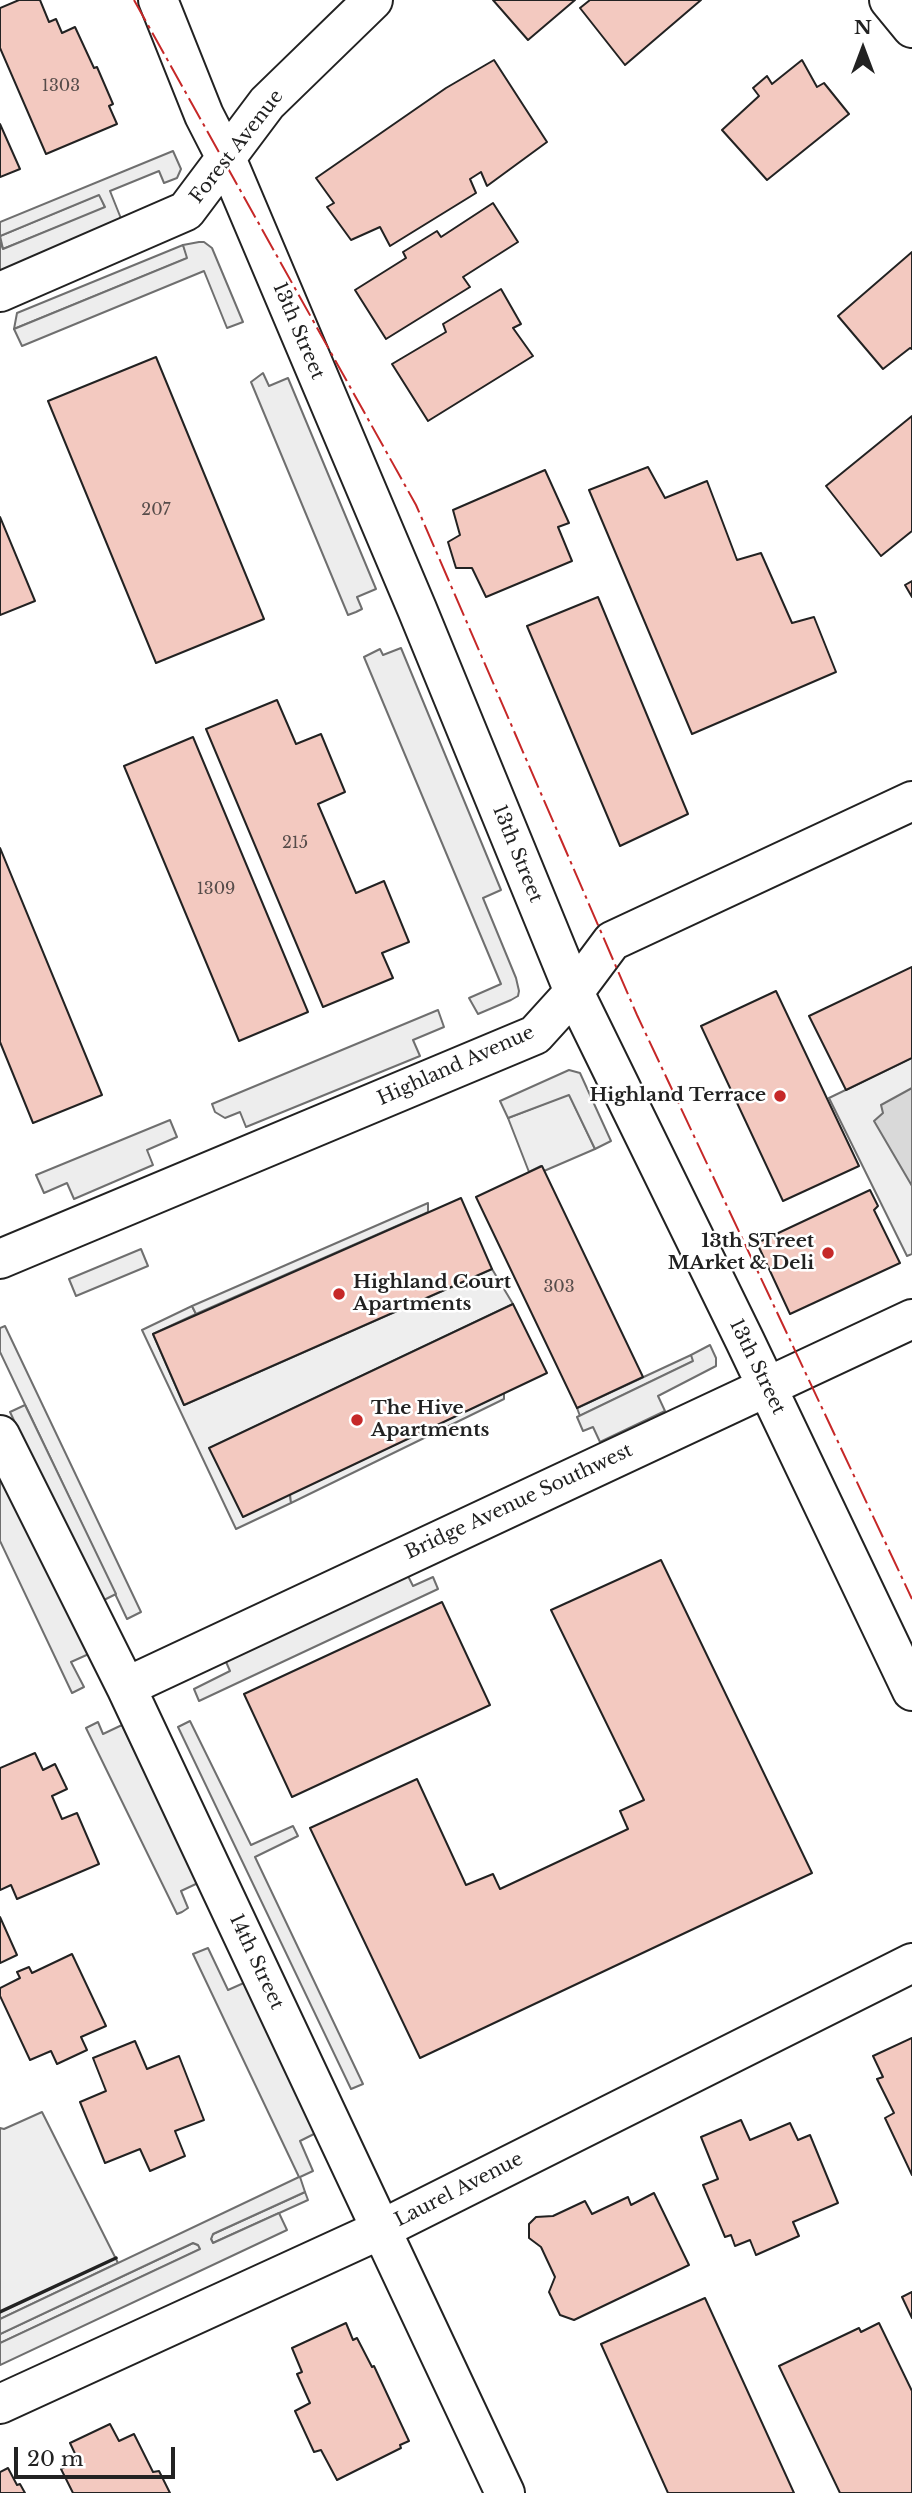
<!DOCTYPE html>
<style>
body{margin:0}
#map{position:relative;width:912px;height:2493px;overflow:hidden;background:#fff;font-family:"Libre Baskerville",serif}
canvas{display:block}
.north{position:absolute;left:828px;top:14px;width:70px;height:70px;-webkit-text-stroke:5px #fff;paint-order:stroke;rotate:0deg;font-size:19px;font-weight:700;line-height:28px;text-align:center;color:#222}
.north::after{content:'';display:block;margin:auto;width:24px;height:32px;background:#222;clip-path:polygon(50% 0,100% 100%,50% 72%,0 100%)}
.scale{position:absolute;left:14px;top:2447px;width:161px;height:32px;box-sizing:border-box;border:4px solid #222;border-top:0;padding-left:9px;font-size:21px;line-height:24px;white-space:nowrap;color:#222;-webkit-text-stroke:5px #fff;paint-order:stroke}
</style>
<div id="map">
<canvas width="912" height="2493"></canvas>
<div class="north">N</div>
<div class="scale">20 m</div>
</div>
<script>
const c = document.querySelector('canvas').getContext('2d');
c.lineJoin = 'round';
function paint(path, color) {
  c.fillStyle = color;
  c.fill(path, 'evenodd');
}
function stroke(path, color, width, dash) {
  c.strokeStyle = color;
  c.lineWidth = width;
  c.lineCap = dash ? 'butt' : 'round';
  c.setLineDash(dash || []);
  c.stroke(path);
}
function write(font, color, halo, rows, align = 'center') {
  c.font = font + ' "Libre Baskerville",serif';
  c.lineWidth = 5;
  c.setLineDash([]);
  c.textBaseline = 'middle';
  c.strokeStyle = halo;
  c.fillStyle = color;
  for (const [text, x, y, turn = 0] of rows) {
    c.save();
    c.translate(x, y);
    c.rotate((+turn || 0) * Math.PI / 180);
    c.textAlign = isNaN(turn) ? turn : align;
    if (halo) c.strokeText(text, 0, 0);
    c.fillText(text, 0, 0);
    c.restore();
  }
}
const green = new Path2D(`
 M 100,194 L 105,208 L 3,249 L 0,236 Z
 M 183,245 L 188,258 L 14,329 L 17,313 Z
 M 912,1058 L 912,1254 L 907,1256 L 829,1098 Z
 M 569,1094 L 595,1149 L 544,1171 L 541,1166 L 529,1172 L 508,1118 Z
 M 492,1269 L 513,1304 L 210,1448 L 290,1494 L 291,1503 L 236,1529 L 142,1330 L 192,1306 L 196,1314 L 153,1334 L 184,1405 Z
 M 5,1326 L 141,1612 L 127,1619 L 0,1352 L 0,1328 Z
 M 691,1355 L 694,1361 L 580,1416 L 577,1408 Z
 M 42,2112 L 118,2263 L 0,2319 L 0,2128 L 4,2129 Z
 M 305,2192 L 308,2200 L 213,2243 L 211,2239 L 213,2234 Z
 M 193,2243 L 198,2245 L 201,2249 L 0,2343 L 0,2334 Z`);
const parking = new Path2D(`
 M 173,151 L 181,169 L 177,178 L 164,183 L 159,171 L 110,191 L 122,221 L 0,272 L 0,242 L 3,249 L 105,207 L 99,195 L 0,236 L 0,222 Z
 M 199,242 L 204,242 L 212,248 L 243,322 L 227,328 L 204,271 L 22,346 L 14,329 L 187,258 L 183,245 Z
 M 263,373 L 269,386 L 288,378 L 376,589 L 357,597 L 362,609 L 356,612 L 348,615 L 251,382 Z
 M 401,648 L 501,890 L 483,898 L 516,978 L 519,991 L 518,996 L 511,1000 L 478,1014 L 469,998 L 501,984 L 364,657 L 380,649 L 383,655 Z
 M 438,1010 L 444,1027 L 413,1040 L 420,1056 L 246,1127 L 240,1112 L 225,1118 L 215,1112 L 212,1104 Z
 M 569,1070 L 580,1073 L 611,1141 L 595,1149 L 569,1095 L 508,1118 L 500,1101 Z
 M 170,1120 L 177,1137 L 147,1150 L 153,1165 L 74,1199 L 67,1183 L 44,1193 L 36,1175 Z
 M 428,1203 L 428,1212 L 424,1214 L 196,1314 L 192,1306 Z
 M 141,1249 L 148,1266 L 76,1296 L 69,1279 Z
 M 710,1345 L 716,1358 L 716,1366 L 658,1396 L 665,1411 L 600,1442 L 593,1427 L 583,1431 L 577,1417 L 693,1361 L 691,1355 Z
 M 504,1393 L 504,1399 L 291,1503 L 290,1494 Z
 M 25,1405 L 116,1594 L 100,1602 L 10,1412 Z
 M 0,1465 L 91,1653 L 71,1662 L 84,1687 L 72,1693 L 0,1541 Z
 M 405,1570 L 413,1586 L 433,1577 L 438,1589 L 199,1701 L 194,1689 L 230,1671 L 223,1655 Z
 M 190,1721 L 251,1845 L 293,1826 L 298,1836 L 255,1857 L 363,2084 L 351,2089 L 178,1727 Z
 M 98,1722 L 103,1734 L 122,1725 L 198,1883 L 181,1891 L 188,1908 L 182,1912 L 177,1914 L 86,1728 Z
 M 208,1948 L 228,1990 L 246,1982 L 318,2132 L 300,2141 L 313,2171 L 300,2177 L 305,2192 L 213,2234 L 211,2239 L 213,2243 L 279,2213 L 287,2230 L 0,2365 L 0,2343 L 200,2249 L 198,2245 L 193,2243 L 0,2334 L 0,2319 L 299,2177 L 193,1954 Z`);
const water = new Path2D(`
 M 912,1088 L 912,1186 L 874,1121 L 883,1113 L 881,1105 Z`);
const building = new Path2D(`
 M 19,0 L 40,0 L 49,22 L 56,19 L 62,33 L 75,27 L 94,68 L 97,67 L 113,104 L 109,106 L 117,124 L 46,154 L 0,48 L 0,8 Z
 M 493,0 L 575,0 L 528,40 Z
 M 590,0 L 701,0 L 625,65 L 580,8 Z
 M 494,60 L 547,142 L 487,186 L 481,172 L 470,179 L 476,193 L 390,246 L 380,227 L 351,240 L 327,207 L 334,203 L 316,178 L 446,88 Z
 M 802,60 L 817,87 L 824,83 L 849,114 L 767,180 L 722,130 L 759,96 L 753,88 L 767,76 L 772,84 Z
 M 0,124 L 20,169 L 0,177 Z
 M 493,203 L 518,242 L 463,277 L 470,287 L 386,339 L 355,290 L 406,258 L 403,252 L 437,231 L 441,237 Z
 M 912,252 L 912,349 L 910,348 L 883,369 L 838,316 Z
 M 501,289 L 521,324 L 513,328 L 533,356 L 428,421 L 392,364 L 446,332 L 443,324 Z
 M 156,357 L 264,619 L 156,663 L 48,401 Z
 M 912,416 L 912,531 L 881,556 L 826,486 Z
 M 648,467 L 665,498 L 707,481 L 737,560 L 761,553 L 792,623 L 814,617 L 836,672 L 692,734 L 589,490 Z
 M 545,470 L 569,523 L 558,527 L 572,561 L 486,597 L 472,568 L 456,568 L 448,542 L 460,535 L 453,510 Z
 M 0,517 L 35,601 L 0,615 Z
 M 912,581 L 912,597 L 905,585 Z
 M 598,597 L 688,814 L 620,846 L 527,626 Z
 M 277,700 L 296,744 L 321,734 L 345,792 L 318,804 L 356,893 L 384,881 L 409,942 L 382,953 L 393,978 L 323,1007 L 206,729 Z
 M 193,737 L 308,1012 L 239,1041 L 124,766 Z
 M 0,848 L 102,1095 L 33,1123 L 0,1042 Z
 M 912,967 L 912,1058 L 846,1090 L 809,1016 Z
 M 776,991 L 859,1166 L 783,1201 L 701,1026 Z
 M 542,1166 L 643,1377 L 577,1408 L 476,1197 Z
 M 870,1190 L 878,1206 L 874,1210 L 900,1263 L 790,1314 L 757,1243 Z
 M 461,1198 L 492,1269 L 184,1405 L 153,1334 Z
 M 513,1304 L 547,1373 L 243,1517 L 209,1448 Z
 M 661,1560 L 812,1873 L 420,2058 L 310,1828 L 417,1779 L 466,1885 L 493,1874 L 500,1889 L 628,1829 L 620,1811 L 644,1800 L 551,1610 Z
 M 442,1602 L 490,1705 L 292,1797 L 244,1694 Z
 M 35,1753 L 43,1770 L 55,1764 L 67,1789 L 52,1796 L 62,1819 L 77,1813 L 99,1864 L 17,1899 L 11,1885 L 0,1890 L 0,1768 Z
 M 0,1917 L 17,1955 L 0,1963 Z
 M 72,1954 L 106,2026 L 81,2037 L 87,2050 L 57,2064 L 51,2051 L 30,2060 L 0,1996 L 0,1988 L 20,1978 L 17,1972 L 29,1967 L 32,1973 Z
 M 912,2038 L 912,2175 L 885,2118 L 894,2113 L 877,2079 L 883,2077 L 873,2056 Z
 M 135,2041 L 147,2069 L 179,2056 L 204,2120 L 175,2131 L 185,2156 L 150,2171 L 140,2149 L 105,2163 L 80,2102 L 106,2091 L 93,2058 Z
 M 741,2120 L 750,2140 L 790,2123 L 798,2140 L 810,2135 L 838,2203 L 793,2222 L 799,2236 L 756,2255 L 750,2240 L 735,2246 L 731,2235 L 725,2237 L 703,2185 L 718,2179 L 701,2137 Z
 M 654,2193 L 689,2265 L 574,2320 L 560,2315 L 549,2292 L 555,2277 L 541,2247 L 529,2238 L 529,2224 L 536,2217 L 553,2216 L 585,2201 L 592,2214 L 628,2197 L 631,2205 Z
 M 912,2292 L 912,2318 L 902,2297 Z
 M 705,2298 L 794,2493 L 668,2493 L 601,2344 Z
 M 346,2323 L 353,2340 L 357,2338 L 372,2367 L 374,2366 L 409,2441 L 400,2445 L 401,2448 L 337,2480 L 321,2450 L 314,2452 L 295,2411 L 310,2403 L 297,2374 L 302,2372 L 292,2348 Z
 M 879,2323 L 912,2391 L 912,2493 L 840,2493 L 779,2366 L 859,2328 L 861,2332 Z
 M 110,2424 L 119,2441 L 134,2434 L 153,2472 L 159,2471 L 170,2493 L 73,2493 L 61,2469 L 78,2460 L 70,2443 Z
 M 8,2468 L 17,2485 L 20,2484 L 25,2493 L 0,2493 L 0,2472 Z`);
const secondary = new Path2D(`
 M 158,0 L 204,115 L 226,158 L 417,609 L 574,992 L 745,1341 L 912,1691
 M 889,0 L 912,28
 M 0,292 L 186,211 L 267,103 L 373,0
 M 0,1259 L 535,1035 L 574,992 L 612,941 L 912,801
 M 0,1435 L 126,1687 L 505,2493
 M 126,1687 L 912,1319
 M 0,2404 L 382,2229 L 912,1963`);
const wall = new Path2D(`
 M 0,2312 L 116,2258`);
const power = new Path2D(`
 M 134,0 L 416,505 L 637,1015 L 912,1599`);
const markers = [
 [780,1096,7,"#c62828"],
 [828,1253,7,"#c62828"],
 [339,1294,7,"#c62828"],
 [357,1420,7,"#c62828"]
];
const numberNames = [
 ["1303",61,86],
 ["207",156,510],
 ["215",295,843],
 ["1309",216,889],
 ["303",559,1287]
];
const streetNames = [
 ["Forest Avenue",237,147,-52],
 ["13th Street",298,331,67],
 ["13th Street",517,854,68],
 ["Highland Avenue",456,1066,-24],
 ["13th Street",757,1367,64],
 ["Bridge Avenue Southwest",519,1502,-25],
 ["14th Street",256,1962,65],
 ["Laurel Avenue",459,2190,-27]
];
const poiNames = [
 ["Highland Terrace",766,1096],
 ["13th STreet",814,1242],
 ["MArket & Deli",814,1264],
 ["Highland Court",353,1283,"left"],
 ["Apartments",353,1305,"left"],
 ["The Hive",371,1409,"left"],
 ["Apartments",371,1431,"left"]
];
paint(green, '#eee');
stroke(green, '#6f6f6f', 2);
paint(parking, '#ededed');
stroke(parking, '#6f6f6f', 2);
paint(water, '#d9d9d9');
stroke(water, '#6f6f6f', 2);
paint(building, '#f3c9c0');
stroke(building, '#222', 2);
stroke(secondary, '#222', 42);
stroke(secondary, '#fff', 38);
stroke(wall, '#222', 3.5);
stroke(power, '#c62828', 2, [24, 5, 3.5, 5]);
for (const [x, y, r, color] of markers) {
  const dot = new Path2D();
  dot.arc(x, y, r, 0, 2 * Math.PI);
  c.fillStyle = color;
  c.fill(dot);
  stroke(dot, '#fff', 2.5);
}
write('16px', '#564c4a', null, numberNames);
write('19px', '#222', '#fff', streetNames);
write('bold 19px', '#222', '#fff', poiNames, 'right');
</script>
